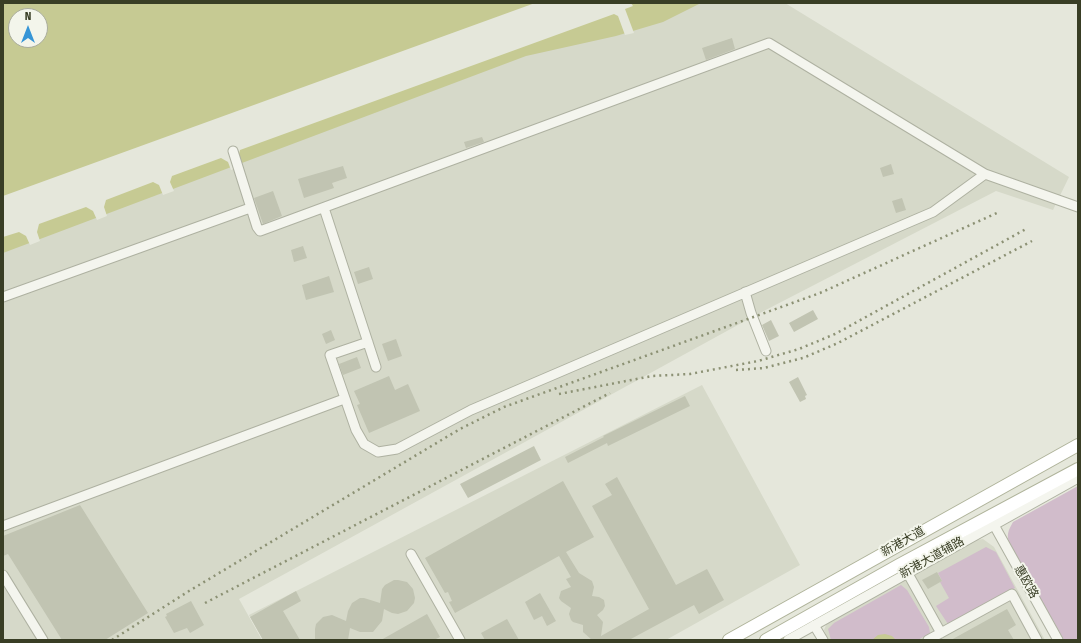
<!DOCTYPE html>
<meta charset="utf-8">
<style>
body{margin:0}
#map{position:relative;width:1081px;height:643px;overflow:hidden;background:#e5e7db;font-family:"Fira Sans Condensed",sans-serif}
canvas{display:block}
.frame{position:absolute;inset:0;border:4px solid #393e25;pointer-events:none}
.north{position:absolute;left:8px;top:8px;width:40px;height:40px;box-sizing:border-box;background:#f3f5eb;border:1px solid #a9ac9c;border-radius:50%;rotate:0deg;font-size:11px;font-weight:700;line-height:16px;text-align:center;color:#393e25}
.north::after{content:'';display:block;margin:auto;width:14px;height:18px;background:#3695d6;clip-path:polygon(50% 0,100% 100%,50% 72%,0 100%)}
</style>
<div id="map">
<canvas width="1081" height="643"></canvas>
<div class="frame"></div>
<div class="north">N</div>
</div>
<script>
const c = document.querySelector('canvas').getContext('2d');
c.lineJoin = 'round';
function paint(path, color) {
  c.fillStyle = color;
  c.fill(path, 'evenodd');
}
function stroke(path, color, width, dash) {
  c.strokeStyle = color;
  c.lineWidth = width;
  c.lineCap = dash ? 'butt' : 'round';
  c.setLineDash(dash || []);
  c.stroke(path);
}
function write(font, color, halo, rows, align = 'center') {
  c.font = font + ' "Fira Sans Condensed","Noto Sans SC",sans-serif';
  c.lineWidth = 4;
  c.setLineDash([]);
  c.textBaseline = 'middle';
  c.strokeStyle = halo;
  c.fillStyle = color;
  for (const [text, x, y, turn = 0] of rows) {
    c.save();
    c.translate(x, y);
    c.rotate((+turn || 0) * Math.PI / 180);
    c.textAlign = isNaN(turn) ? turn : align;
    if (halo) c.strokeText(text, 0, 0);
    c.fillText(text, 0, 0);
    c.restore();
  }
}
const built = new Path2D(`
 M 523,3 L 785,3 L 1069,177 L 1053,210 L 996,191 L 756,315 L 239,599 L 262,640 L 3,640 L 3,190 Z
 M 702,385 L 800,565 L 666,640 L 263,640 L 249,615 Z
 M 983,539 L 994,547 L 1045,640 L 828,640 L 824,630 L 827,623 L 972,541 Z`);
const green = new Path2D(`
 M 1078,486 L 1078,640 L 1064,640 L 1010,545 C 1006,535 1008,531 1013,522 Z
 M 986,547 L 996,552 L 1015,588 L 948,624 L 936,606 L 949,598 L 940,582 L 942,581 L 938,573 Z
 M 901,585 L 907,590 L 929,627 L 930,633 L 918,640 L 831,640 L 828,629 L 834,623 Z`);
const water = new Path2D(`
 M 3,3 L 701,3 L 663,22 L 616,36 L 526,56 L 3,253 ZM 16,16 L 40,16 L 40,40 L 16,40 Z
 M 885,634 L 892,636 L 896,640 L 872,640 L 878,635 Z`);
const pier = new Path2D(`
 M 535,3 L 631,3 L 633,6 L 625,9 L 634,33 L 625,35 L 618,16 L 614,14 L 240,150 L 238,158 L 241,166 L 231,170 L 228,162 L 221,158 L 172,176 L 170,182 L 174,191 L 163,195 L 159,185 L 153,182 L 106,200 L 104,207 L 107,216 L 97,220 L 93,211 L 86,207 L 39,224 L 37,232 L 40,241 L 30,245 L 26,236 L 19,232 L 3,237 L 3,196 Z`);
const building = new Path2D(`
 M 732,38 L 735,49 L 706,60 L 702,48 Z
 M 482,137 L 484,142 L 466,148 L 464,142 Z
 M 891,164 L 894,174 L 883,177 L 880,168 Z
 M 343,166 L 347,178 L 332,183 L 334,188 L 304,198 L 298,179 Z
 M 273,191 L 282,216 L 263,224 L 254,198 Z
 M 902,198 L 906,210 L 896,213 L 892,201 Z
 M 303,246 L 307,258 L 294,262 L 291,250 Z
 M 369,267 L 373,279 L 358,284 L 354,272 Z
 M 329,276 L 334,292 L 306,300 L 302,285 Z
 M 813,310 L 818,319 L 794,332 L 789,323 Z
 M 771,320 L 779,336 L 769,341 L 762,325 Z
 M 331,330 L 335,340 L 326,344 L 322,334 Z
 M 396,339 L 402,356 L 388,361 L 382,344 Z
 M 357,357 L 361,368 L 343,375 L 339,364 Z
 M 389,376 L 395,390 L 408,384 L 420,411 L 369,433 L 357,405 L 360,404 L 354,391 Z
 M 798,377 L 807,395 L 805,396 L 806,399 L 800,402 L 789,382 Z
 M 685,396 L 690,406 L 608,446 L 607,443 L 568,463 L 565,457 L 604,437 L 603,436 Z
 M 534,446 L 541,460 L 468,498 L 460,484 Z
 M 617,477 L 676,585 L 707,569 L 724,600 L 699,614 L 694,605 L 629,640 L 592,640 L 583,632 L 583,625 L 573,622 L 571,620 L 569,614 L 571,608 L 561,601 L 559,598 L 561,591 L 571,587 L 566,579 L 571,577 L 559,556 L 455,613 L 449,602 L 452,601 L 448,592 L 445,593 L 425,558 L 563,481 L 594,537 L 566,552 L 579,573 L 592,581 L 594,587 L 592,596 L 599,597 L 604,600 L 605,606 L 603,610 L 597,615 L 603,622 L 601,636 L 649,609 L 592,506 L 612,495 L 605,484 Z
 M 80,505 L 148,613 L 105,640 L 62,640 L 8,554 L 3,556 L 3,536 Z
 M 937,572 L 942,581 L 928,589 L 922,580 Z
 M 394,580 L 398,580 L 407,582 L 413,589 L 415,598 L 414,603 L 407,611 L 398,614 L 392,613 L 384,609 L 382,621 L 373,632 L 360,632 L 350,628 L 348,640 L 315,640 L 315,629 L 316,624 L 323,617 L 332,615 L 346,621 L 348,611 L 352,603 L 360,598 L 364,598 L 380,603 L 382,589 L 385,585 Z
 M 296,591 L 301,601 L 283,611 L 300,640 L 263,640 L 250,617 Z
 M 540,593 L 556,621 L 547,626 L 542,616 L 534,620 L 525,602 Z
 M 191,601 L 204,625 L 190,633 L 187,628 L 174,633 L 165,617 L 167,616 L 166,614 Z
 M 1007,609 L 1016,625 L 1008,630 L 1014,640 L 951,640 Z
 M 427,614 L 440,637 L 434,640 L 381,640 Z
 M 507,619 L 519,640 L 485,640 L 481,633 Z`);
const minor = new Path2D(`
 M 233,151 L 257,227 L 260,231 L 769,43 L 985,174 L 1078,207
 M 324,208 L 376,367
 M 745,292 L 751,313 L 766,351
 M 3,297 L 250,208
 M 368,342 L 330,355 L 356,430 L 364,444 L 378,452 L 397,449 L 471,410 L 933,212 L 985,174
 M 994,525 L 1058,640
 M 3,526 L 344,399
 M 411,554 L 460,640
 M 907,572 L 941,633
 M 3,575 L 43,640
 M 814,625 L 823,640
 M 788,640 L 1078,478
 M 928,640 L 1012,594 L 1037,640`);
const major = new Path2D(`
 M 729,640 L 1078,445
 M 766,640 L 899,565 L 1078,469`);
const rail = new Path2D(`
 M 736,370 L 764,368 L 803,358 L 838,343 L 1032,241
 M 559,394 L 652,376 L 690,374 L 758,361 L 799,349 L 835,334 L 1026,229
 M 205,603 L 610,393
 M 112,640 L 189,591 L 460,429 L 504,407 L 820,293 L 999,212`);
const streetNames = [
 ["新港大道",903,542,-29],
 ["新港大道辅路",932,558,-29],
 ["惠欧路",1026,582,61]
];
paint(built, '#d6d9c9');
paint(green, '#d1bccb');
paint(water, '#c6ca93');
paint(pier, '#e5e7db');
paint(building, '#c1c4b2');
stroke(minor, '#aeb1a1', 11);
stroke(major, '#afb39a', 14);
stroke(minor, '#f4f5ee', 9);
stroke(major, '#fff', 12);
stroke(rail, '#8c9174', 2.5, [2, 4]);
write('12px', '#393e25', '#f3f5eb', streetNames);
</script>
